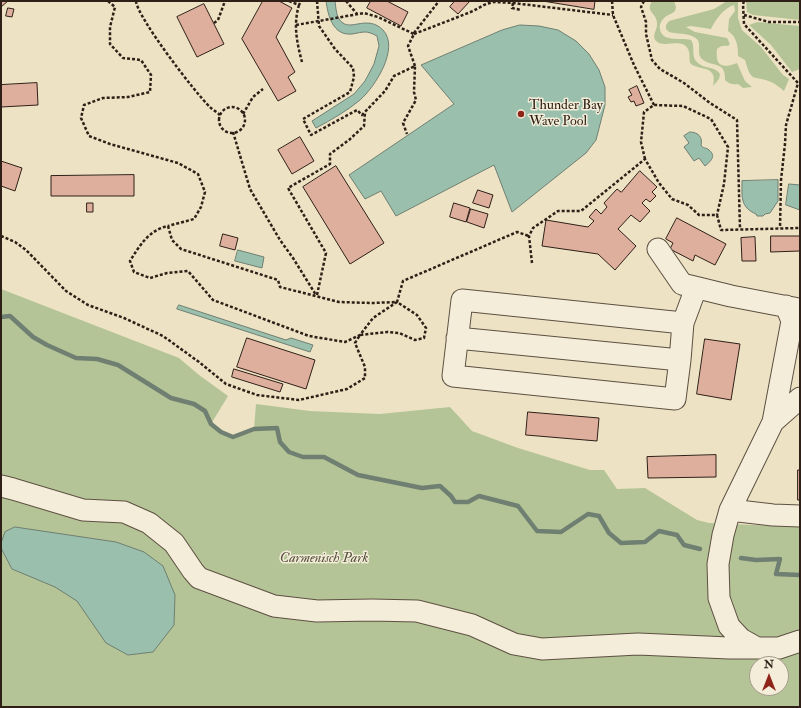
<!DOCTYPE html>
<style>
body{margin:0}
#map{position:relative;width:801px;height:708px;overflow:hidden;background:#ede3c4;font-family:"IM FELL Double Pica",serif}
canvas{display:block}
.frame{position:absolute;inset:0;border:2px solid #2e1f17;pointer-events:none}
.north{position:absolute;left:749px;top:656px;width:40px;height:40px;box-sizing:border-box;background:#f3edd9;border:1px solid #a49b8b;border-radius:50%;rotate:0deg;font-size:11px;font-weight:700;line-height:16px;text-align:center;color:#2e1f17}
.north::after{content:'';display:block;margin:auto;width:14px;height:18px;background:#8f2418;clip-path:polygon(50% 0,100% 100%,50% 72%,0 100%)}
</style>
<div id="map">
<canvas width="801" height="708"></canvas>
<div class="frame"></div>
<div class="north">N</div>
</div>
<script>
const c = document.querySelector('canvas').getContext('2d');
c.lineJoin = 'round';
function paint(path, color) {
  c.fillStyle = color;
  c.fill(path, 'evenodd');
}
function stroke(path, color, width, dash) {
  c.strokeStyle = color;
  c.lineWidth = width;
  c.lineCap = dash ? 'butt' : 'round';
  c.setLineDash(dash || []);
  c.stroke(path);
}
function write(font, color, halo, rows, align = 'center') {
  c.font = font + ' "IM FELL Double Pica",serif';
  c.lineWidth = 3;
  c.setLineDash([]);
  c.textBaseline = 'middle';
  c.strokeStyle = halo;
  c.fillStyle = color;
  for (const [text, x, y, turn = 0] of rows) {
    c.save();
    c.translate(x, y);
    c.rotate((+turn || 0) * Math.PI / 180);
    c.textAlign = isNaN(turn) ? turn : align;
    if (halo) c.strokeText(text, 0, 0);
    c.fillText(text, 0, 0);
    c.restore();
  }
}
const green = new Path2D(`
 M 652,1 L 674,1 L 676,7 L 675,11 C 672,14 667,15 664,18 C 661,21 659,25 660,29 C 662,43 681,37 691,40 C 696,47 690,57 698,63 C 704,69 715,66 720,74 L 719,79 L 713,86 C 718,65 701,71 691,64 C 688,60 691,54 688,49 C 681,37 665,49 656,41 C 651,36 658,29 657,23 C 657,13 645,12 652,1 Z
 M 727,1 L 738,1 L 738,18 L 742,30 L 761,47 L 783,75 L 789,79 L 784,91 C 780,88 776,84 771,82 C 753,74 752,85 745,60 L 738,56 C 738,46 737,37 728,31 L 729,19 L 735,11 L 734,5 C 724,8 715,20 711,29 L 691,26 L 686,27 L 695,32 L 727,38 L 730,44 L 728,46 C 723,45 720,46 717,49 C 715,66 722,69 737,63 L 745,81 L 752,87 L 743,88 L 738,84 C 732,85 729,84 725,80 C 726,60 712,68 702,59 C 695,53 704,42 694,37 C 687,33 677,34 669,32 L 666,29 L 666,25 L 669,21 L 714,9 Z
 M 746,1 L 800,1 L 800,20 L 753,15 L 747,12 Z
 M 757,22 L 800,26 L 800,69 L 792,72 L 771,45 L 749,25 Z
 M 1,289 L 179,358 L 199,375 L 228,396 L 211,424 L 221,432 L 233,437 L 254,429 L 256,404 L 310,411 L 380,414 L 450,407 L 472,431 L 518,448 L 590,470 L 604,470 L 617,489 L 645,488 L 697,520 L 709,523 L 800,527 L 800,707 L 1,707 ZM 757,664 L 781,664 L 781,688 L 757,688 Z`);
const water = new Path2D(`
 M 326,1 L 335,1 C 336,8 336,19 343,23 C 352,30 368,15 383,30 C 400,48 375,87 360,100 C 347,111 331,120 316,128 L 312,121 L 354,94 L 365,81 L 374,64 L 379,46 L 377,36 C 366,30 364,32 352,34 C 333,36 328,16 326,1 Z
 M 520,25 L 539,26 L 558,30 L 576,41 L 589,54 L 599,70 L 605,87 L 605,105 L 596,140 L 586,153 L 512,212 L 494,165 L 396,216 L 381,191 L 365,199 L 349,175 L 454,104 L 421,65 L 502,30 Z
 M 690,132 C 698,132 703,137 701,145 C 703,149 706,147 709,150 C 717,156 710,162 705,166 L 699,158 L 694,161 L 684,147 L 689,143 L 684,136 Z
 M 778,180 L 778,201 L 770,213 L 765,214 L 763,216 L 757,216 L 756,214 C 740,207 742,197 742,181 Z
 M 789,184 L 800,185 L 800,210 L 786,205 Z
 M 238,250 L 264,257 L 262,268 L 235,261 Z
 M 179,305 L 286,340 L 291,338 L 313,345 L 310,352 L 177,309 Z
 M 15,527 L 116,542 L 144,552 L 163,566 L 175,595 L 174,625 L 153,652 L 128,655 L 106,643 L 77,601 L 55,587 L 12,569 L 1,548 L 1,543 L 5,532 Z`);
const stream = new Path2D(`
 M 1,317 L 10,316 L 33,337 L 47,345 L 76,358 L 97,359 L 118,365 L 171,398 L 194,404 L 205,411 L 211,424 L 221,432 L 233,437 L 254,429 L 277,428 L 280,442 L 289,452 L 303,457 L 324,457 L 358,475 L 422,488 L 440,486 L 451,496 L 455,502 L 468,502 L 479,496 L 518,506 L 537,531 L 561,532 L 588,514 L 599,516 L 609,533 L 621,543 L 645,542 L 659,531 L 677,535 L 684,545 L 700,549
 M 741,558 L 756,560 L 780,559 L 776,574 L 800,575`);
const building = new Path2D(`
 M 1,1 L 8,1 L 1,7 Z
 M 263,1 L 279,1 L 292,8 L 276,37 L 295,72 L 288,77 L 296,91 L 278,101 L 242,39 Z
 M 371,1 L 387,1 L 408,12 L 401,26 L 367,8 Z
 M 455,1 L 470,1 L 458,14 L 450,7 Z
 M 543,1 L 595,1 L 594,9 Z
 M 204,4 L 224,44 L 197,57 L 177,17 Z
 M 8,8 L 14,9 L 12,17 L 6,16 Z
 M 37,83 L 38,105 L 1,107 L 1,85 Z
 M 637,86 L 644,103 L 636,106 L 634,101 L 631,102 L 628,97 L 632,95 L 629,90 Z
 M 300,137 L 314,161 L 292,174 L 278,150 Z
 M 1,161 L 22,168 L 15,191 L 1,186 Z
 M 336,166 L 384,243 L 350,264 L 303,187 Z
 M 640,171 L 657,187 L 652,192 L 656,196 L 650,202 L 646,199 L 642,203 L 650,211 L 640,222 L 631,215 L 618,229 L 636,246 L 615,270 L 598,254 L 542,246 L 546,220 L 588,227 L 594,221 L 589,217 L 596,209 L 601,214 L 607,207 L 604,203 L 617,189 L 621,192 Z
 M 134,175 L 134,196 L 51,196 L 51,176 Z
 M 478,190 L 493,195 L 489,208 L 473,203 Z
 M 87,203 L 93,203 L 93,212 L 87,212 Z
 M 454,203 L 470,208 L 466,222 L 450,217 Z
 M 471,209 L 488,214 L 484,228 L 467,222 Z
 M 677,218 L 726,244 L 715,265 L 695,255 L 693,261 L 670,249 L 673,243 L 666,239 Z
 M 223,234 L 238,238 L 235,250 L 220,246 Z
 M 771,236 L 800,236 L 800,251 L 771,252 Z
 M 755,237 L 756,261 L 742,261 L 741,238 Z
 M 247,338 L 315,360 L 306,389 L 237,367 Z
 M 705,339 L 740,344 L 731,400 L 697,394 Z
 M 234,369 L 283,384 L 280,392 L 232,377 Z
 M 528,412 L 599,418 L 597,441 L 526,435 Z
 M 716,455 L 716,477 L 648,478 L 647,457 Z
 M 798,470 L 800,470 L 800,500 L 798,500 Z`);
const path = new Path2D(`
 M 108,1 L 115,7 L 110,27 L 110,44 L 123,58 L 141,60 L 151,75 L 150,92 L 128,97 L 103,98 L 84,105 L 81,118 L 89,136 L 110,144 L 178,163 L 198,174 L 205,192 L 201,207 L 194,219 L 168,226
 M 136,1 C 137,17 196,94 210,107 C 213,110 217,112 220,115
 M 289,1 L 299,5 L 301,1
 M 317,1 L 319,26 L 335,49 L 353,68 L 354,77 L 350,92 L 303,119 L 311,135 L 357,110 L 362,115 L 385,91 L 394,76 L 415,66 L 414,92 L 416,100 L 403,123 L 407,134
 M 346,1 L 357,14
 M 612,1 L 613,15 L 634,65 L 654,105
 M 644,1 L 641,7 L 646,22 L 646,34 L 652,60 L 660,69 L 684,83 L 710,103 L 737,120 L 740,229
 M 744,1 L 743,4 L 744,24 L 798,83 L 786,125 L 785,144 L 781,180 L 780,228
 M 513,3 L 512,8 L 521,10
 M 299,5 C 293,25 297,43 302,62
 M 744,15 L 769,22 L 800,22
 M 214,23 L 218,20 L 225,1
 M 296,25 L 364,13 L 378,17 L 414,34 L 408,46 L 415,66
 M 414,33 L 439,1
 M 414,34 L 458,17 L 473,11 L 486,4 L 494,2 L 513,3 L 613,15
 M219 120a13 13 0 1 1 26 0a13 13 0 1 1-26 0Z
 M 243,114 L 253,97 L 263,89
 M 233,132 L 250,189 L 280,240 L 293,258 L 316,295
 M 645,159 L 641,142 L 644,112 L 654,105 L 683,106 L 711,119 L 728,147 L 724,184 L 717,215
 M 168,226 L 172,240 L 181,249 L 278,280 L 280,287 L 339,302 L 372,303 L 397,302 L 373,318 L 360,335 L 345,342 L 309,336 L 213,300 L 188,271 L 167,273 L 150,278 L 134,272 L 130,261 C 140,245 149,230 168,226 Z
 M 1,236 L 15,242 L 26,250 L 66,291 L 88,305 L 124,318 L 163,336 L 199,362 L 226,384 L 257,395 L 299,400 L 347,389 L 365,378 L 365,367 L 355,343 L 360,335 L 387,332 L 399,333 L 415,340 L 424,338 L 426,328 L 417,315 L 397,302 L 403,281 L 517,232 L 529,236
 M 532,263 L 529,236 L 533,228 L 558,211 L 581,211 L 645,159 L 659,183 L 672,199 L 688,205 L 699,215 L 717,215 L 721,230 L 800,228
 M 317,295 L 326,253 L 288,188 L 330,164 L 330,154 L 349,140 L 364,126 L 365,112`);
const minor = new Path2D(`
 M 658,249 L 682,284 L 731,296 L 799,309
 M 683,323 L 462,300 L 453,376 L 675,399 L 680,360 L 683,323 L 696,288
 M 457,338 L 680,360
 M 773,422 L 800,398
 M 1,486 L 13,489 L 83,510 L 124,512 L 149,523 L 174,543 L 193,571 L 199,578 L 274,606 L 317,611 L 372,610 L 417,611 L 472,625 L 514,644 L 542,649 L 638,644 L 729,648 L 779,648 L 800,641
 M 730,510 L 773,515 L 800,516
 M 757,648 L 741,639 L 729,626 L 719,598 L 718,564 L 723,535 L 730,510 L 773,422 L 792,321 L 786,306`);
const markers = [
 [521,114,4,"#8f2418"]
];
const poiNames = [
 ["Thunder Bay",529,106],
 ["Wave Pool",529,122]
];
const parkNames = [
 ["Carmenisch Park",324,559]
];
paint(green, '#b4c497');
paint(water, '#9abfad');
stroke(water, '#6f7f71', 1);
stroke(stream, '#6f7f71', 4.5);
paint(building, '#dfaf9d');
stroke(building, '#2e1f17', 1);
stroke(minor, '#5e5042', 23);
stroke(path, '#2e1f17', 2.5, [3, 2]);
stroke(minor, '#f3edd9', 21);
for (const [x, y, r, color] of markers) {
  const dot = new Path2D();
  dot.arc(x, y, r, 0, 2 * Math.PI);
  c.fillStyle = color;
  c.fill(dot);
  stroke(dot, '#f3edd9', 1.5);
}
write('14px', '#2e1f17', '#f3edd9', poiNames, 'left');
write('italic 14px', '#56513d', '#f3edd9', parkNames);
</script>
